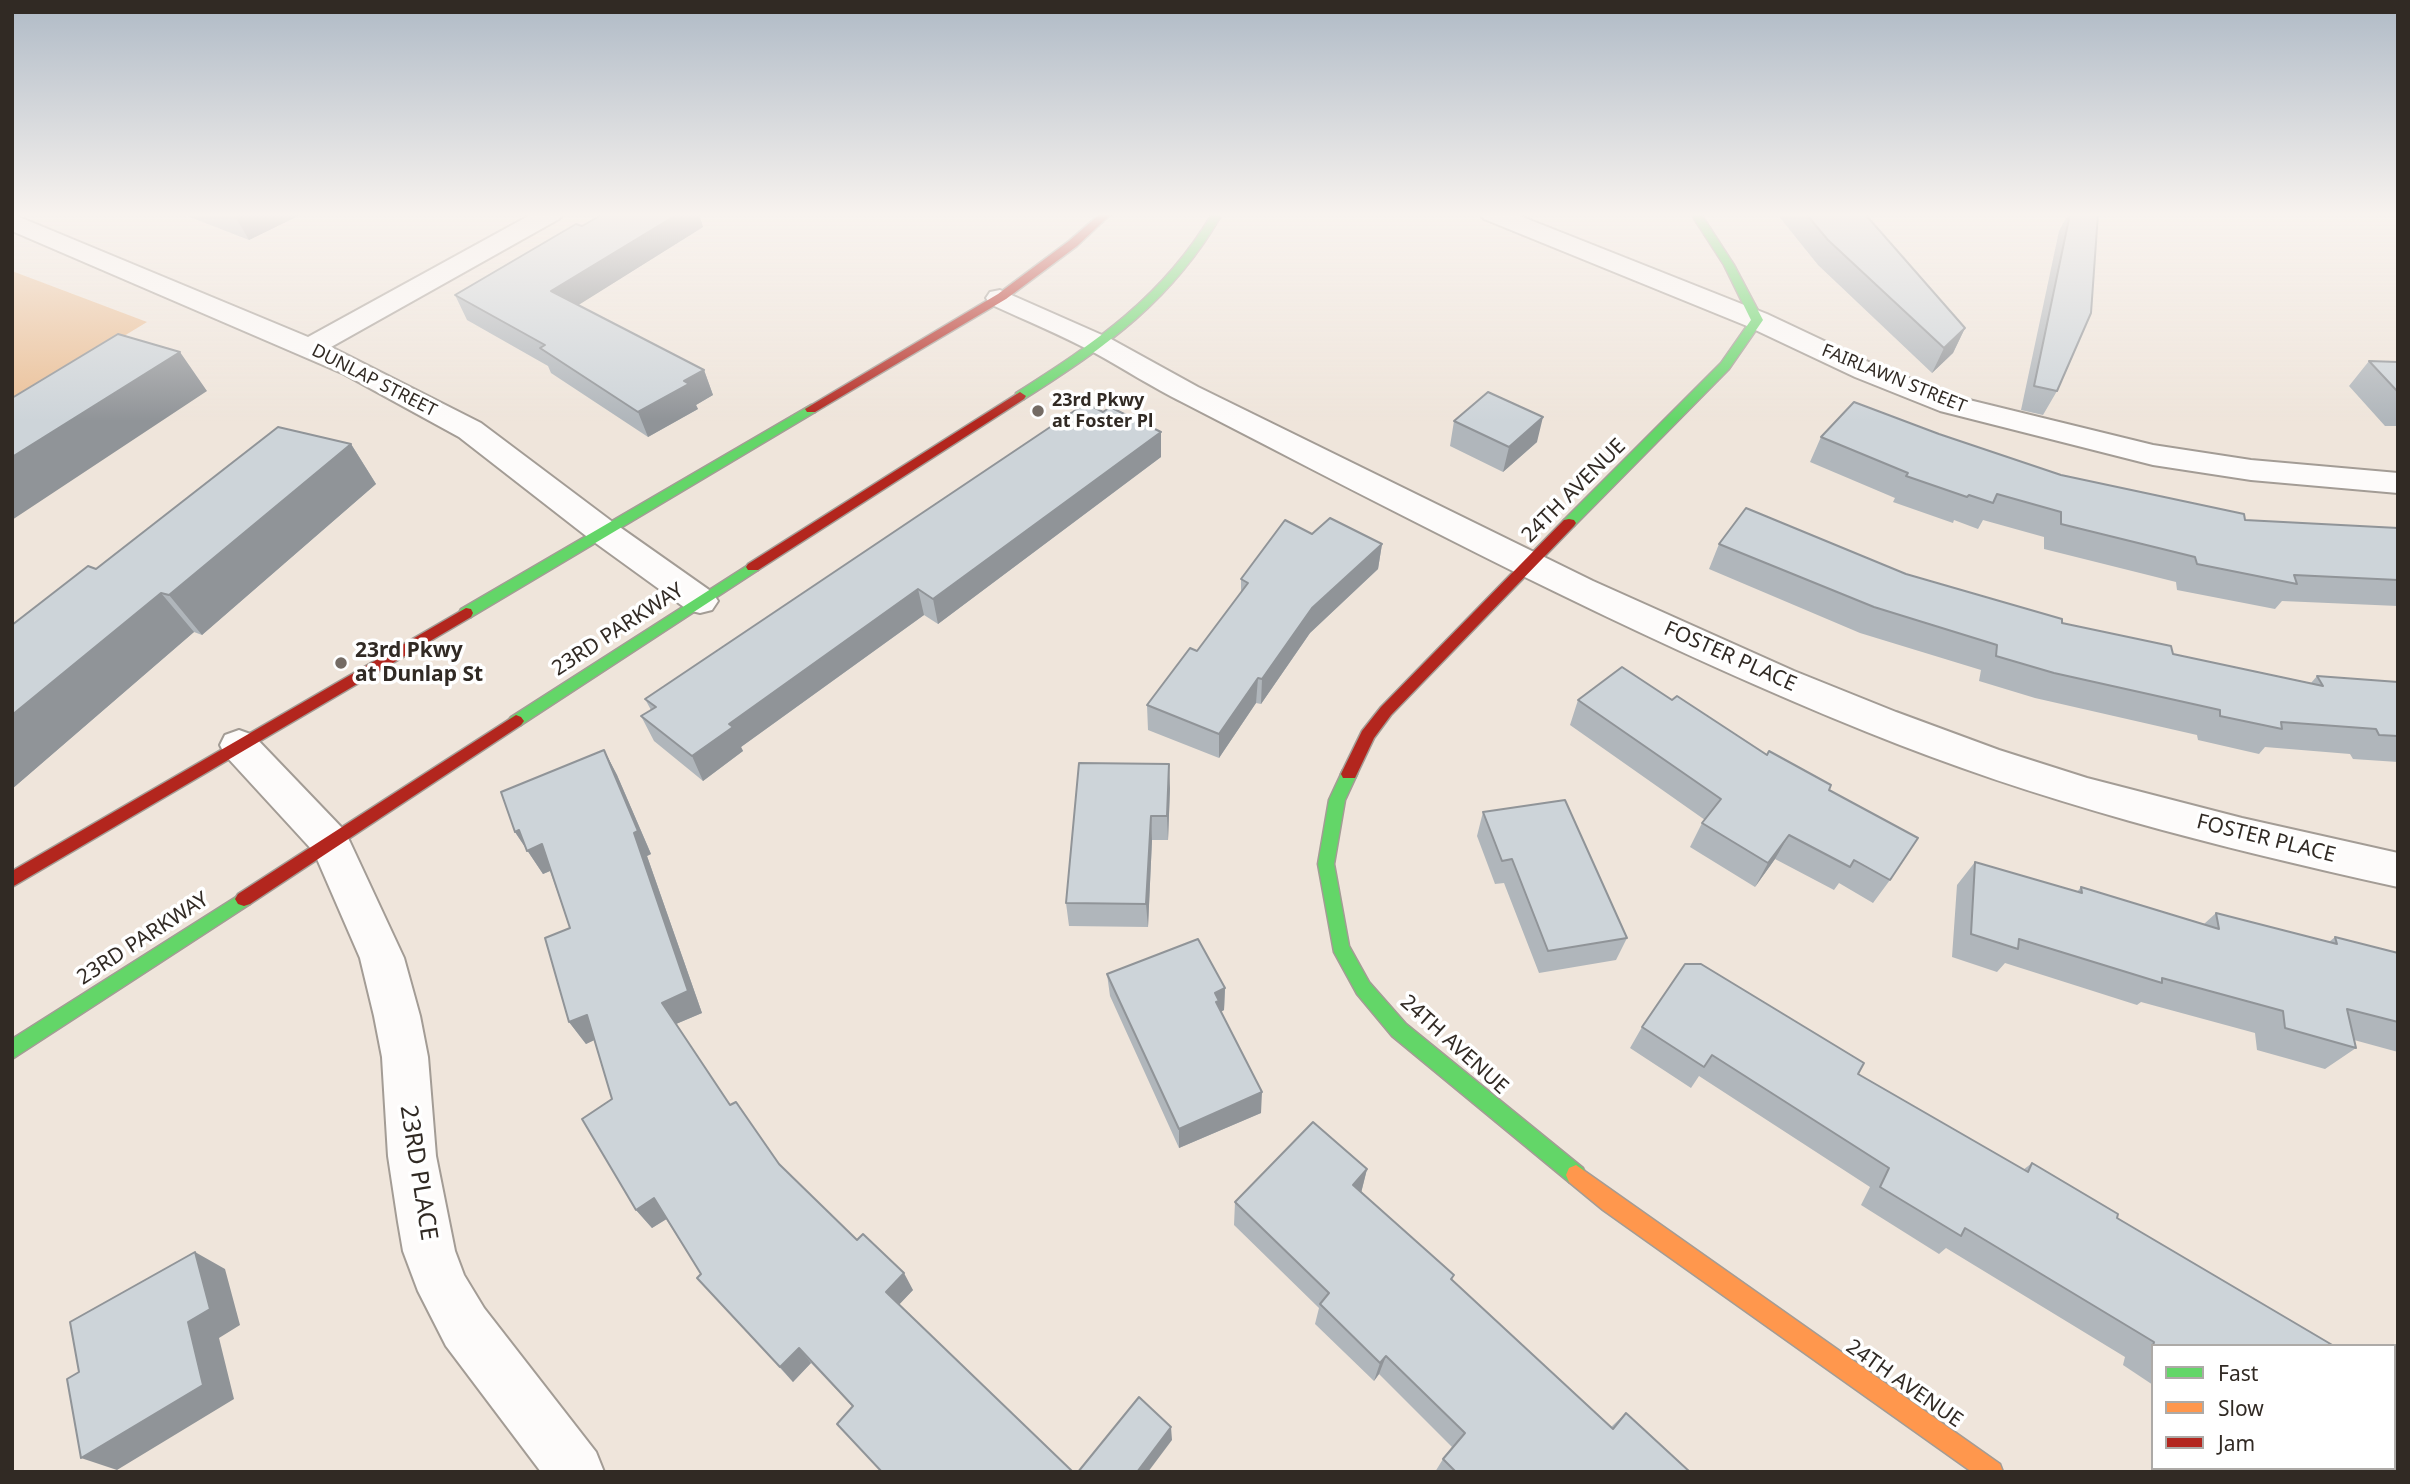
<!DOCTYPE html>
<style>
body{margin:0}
#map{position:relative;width:2410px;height:1484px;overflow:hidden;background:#efe5db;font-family:"Noto Sans",sans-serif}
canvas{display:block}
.frame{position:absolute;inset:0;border:14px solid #312a24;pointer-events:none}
.legend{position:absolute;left:2151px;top:1344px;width:245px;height:126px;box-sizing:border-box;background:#fff;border:2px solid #adaaa7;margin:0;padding:9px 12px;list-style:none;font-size:21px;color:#312a24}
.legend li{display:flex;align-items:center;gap:14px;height:35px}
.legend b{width:35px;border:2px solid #adaaa7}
</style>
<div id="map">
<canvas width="2410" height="1484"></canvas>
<div class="frame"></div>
<ul class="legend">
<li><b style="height:9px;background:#63d668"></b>Fast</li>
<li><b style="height:9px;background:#ff974d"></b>Slow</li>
<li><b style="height:9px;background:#b3261e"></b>Jam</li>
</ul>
</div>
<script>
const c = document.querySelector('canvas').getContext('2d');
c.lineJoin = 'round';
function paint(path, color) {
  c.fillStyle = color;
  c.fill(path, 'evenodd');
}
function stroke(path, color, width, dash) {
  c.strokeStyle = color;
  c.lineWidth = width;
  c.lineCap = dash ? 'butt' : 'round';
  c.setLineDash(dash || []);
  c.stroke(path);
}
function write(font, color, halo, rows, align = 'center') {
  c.font = font + ' "Noto Sans",sans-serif';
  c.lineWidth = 7;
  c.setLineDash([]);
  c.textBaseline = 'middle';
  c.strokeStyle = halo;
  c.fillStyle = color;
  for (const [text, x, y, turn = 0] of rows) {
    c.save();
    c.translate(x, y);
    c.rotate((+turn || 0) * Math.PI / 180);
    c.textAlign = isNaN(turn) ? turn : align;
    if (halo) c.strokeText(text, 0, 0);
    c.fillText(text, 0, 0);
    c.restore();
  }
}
const forest = new Path2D(`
 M 12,271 L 147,322 L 12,404 Z`);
const street = new Path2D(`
 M 12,214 L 308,337 L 532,214 L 563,214 L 559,219 L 331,347 L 481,423 L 614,523 L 712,592 L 718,601 L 712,610 L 700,613 L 688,610 L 590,539 L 459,437 L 344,374 L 12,231 Z
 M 1480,214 L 1515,214 L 1767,314 L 1875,365 L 1961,398 L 2153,445 L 2251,460 L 2398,473 L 2398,493 L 2251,480 L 2153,465 L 1940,411 L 1855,377 L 1747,326 L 1484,219 Z
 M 1000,290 L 1111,339 L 1198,387 L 1593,581 L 1794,671 L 1896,712 L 1999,750 L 2087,778 L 2242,818 L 2398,853 L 2398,887 C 2217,847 2039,802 1867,732 C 1632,637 1407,518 1182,402 C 1152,387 1124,369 1095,353 C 1061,335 1025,320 990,304 L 986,298 L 990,292 Z
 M 239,730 L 253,735 L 344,830 L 350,842 L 404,958 L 420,1016 L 428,1057 L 436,1156 L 455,1251 L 464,1275 L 484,1308 L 596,1452 L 604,1472 L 541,1472 L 446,1346 L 418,1291 L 403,1251 L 398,1222 L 388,1156 L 382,1057 L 374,1016 L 360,958 L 314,852 L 225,755 L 220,745 L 225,735 Z`);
const fast = new Path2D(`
 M 1212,214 L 1222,214 C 1172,301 1107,346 1024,399 L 1016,399 L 1016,393 C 1095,343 1163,297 1212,214 Z
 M 1691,214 L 1701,214 L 1734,265 L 1763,320 L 1729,369 L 1574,526 L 1564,526 L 1562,523 L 1564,520 L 1721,363 L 1751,320 L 1724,265 Z
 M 811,405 L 815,406 L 815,412 L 471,617 L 461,617 L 459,613 L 461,609 Z
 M 753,562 L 760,567 L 758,570 L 521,725 L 511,725 L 508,721 L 511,717 Z
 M 1349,768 L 1355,770 L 1357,774 L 1345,800 L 1334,864 L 1349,946 L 1369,982 L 1406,1024 L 1583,1168 L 1586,1175 L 1583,1182 L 1576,1185 L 1569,1182 L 1392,1036 L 1357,994 L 1334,952 L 1318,864 L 1329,800 L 1343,770 Z
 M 244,892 L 250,894 L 253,899 L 250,904 L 12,1059 L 12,1039 Z`);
const slow = new Path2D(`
 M 1576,1165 L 2000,1464 L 2003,1472 L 1972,1472 L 1603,1210 L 1569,1182 L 1566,1175 L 1569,1168 Z`);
const jam = new Path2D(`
 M 1100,214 L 1111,214 L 1077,246 L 1006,299 L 815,412 L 807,412 L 805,409 L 998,294 L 1069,241 Z
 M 1020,392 L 1026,396 L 1024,399 L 758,570 L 748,570 L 746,567 L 748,564 Z
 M 1569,519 L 1574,520 L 1576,523 L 1574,526 L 1391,715 L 1374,738 L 1355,778 L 1343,778 L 1341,774 L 1362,731 L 1381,707 L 1564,520 Z
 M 466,608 L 471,609 L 473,613 L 471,617 L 12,887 L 12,871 Z
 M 516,715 L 521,717 L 524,721 L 521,725 L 250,904 L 244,906 L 238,904 L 235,899 L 238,894 Z`);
const wall = new Path2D(`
 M 182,214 L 296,214 L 298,216 L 249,240 Z
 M 603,214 L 699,214 L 703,227 L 578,305 L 704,370 L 713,395 L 696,405 L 698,409 L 648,437 L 551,373 L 548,366 L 467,320 L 455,295 L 582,226 Z
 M 1777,214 L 1865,214 L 1965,328 L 1953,353 L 1932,373 L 1818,265 Z
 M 2068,214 L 2098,214 L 2057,391 L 2043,415 L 2021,410 L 2059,231 Z
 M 2369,361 L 2398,362 L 2398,426 L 2385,426 L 2349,386 Z
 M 1103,412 L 1161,432 L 1161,457 L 938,624 L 924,615 L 741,747 L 743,751 L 703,781 L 654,741 L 641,716 L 651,710 L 645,699 Z
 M 1454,421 L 1537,442 L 1503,472 L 1450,446 Z
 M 1939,434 L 2061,475 L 2245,520 L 2398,528 L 2398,606 L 2282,601 L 2275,609 L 2177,590 L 2176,582 L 2044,549 L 2044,537 L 1983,520 L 1978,529 L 1954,520 L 1953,523 L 1893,502 L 1895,498 L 1810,462 L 1821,437 Z
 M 351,444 L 376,484 L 202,635 L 194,632 L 12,789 L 12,625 L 96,569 Z
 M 1312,534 L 1382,544 L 1378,569 L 1310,633 L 1261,704 L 1256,703 L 1219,758 L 1148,730 L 1147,705 L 1197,651 L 1241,592 L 1241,579 Z
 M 1719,544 L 1906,574 L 2062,623 L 2173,654 L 2311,683 L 2317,676 L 2398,682 L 2398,762 L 2353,759 L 2350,754 L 2265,747 L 2259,754 L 2198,740 L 2197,735 L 2035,698 L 1979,681 L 1981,670 L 1860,633 L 1709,569 Z
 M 1578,700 L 1672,700 L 1829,790 L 1890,880 L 1873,903 L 1839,883 L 1834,890 L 1775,859 L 1755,887 L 1690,847 L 1702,823 L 1705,820 L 1570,725 Z
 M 604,750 L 617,775 L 651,854 L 647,856 L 702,1013 L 676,1024 L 730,1105 L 779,1164 L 857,1240 L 913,1290 L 899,1304 L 852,1406 L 811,1363 L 793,1382 L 697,1278 L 701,1274 L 666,1219 L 652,1228 L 636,1210 L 612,1099 L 594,1040 L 586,1044 L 569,1022 L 570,928 L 550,871 L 543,874 L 515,832 Z
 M 1170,788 L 1168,840 L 1152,840 L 1148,927 L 1069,926 L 1066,903 Z
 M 1483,812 L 1627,938 L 1616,960 L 1539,973 L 1504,883 L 1495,884 L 1477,836 Z
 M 1975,862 L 2077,892 L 2081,887 L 2204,924 L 2216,913 L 2329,942 L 2335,937 L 2398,953 L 2398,1052 L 2354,1040 L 2356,1048 L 2325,1069 L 2257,1050 L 2255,1033 L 2141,1002 L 2137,1005 L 2005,963 L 1997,972 L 1952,957 L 1957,885 Z
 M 1107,974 L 1225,988 L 1224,1010 L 1221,1012 L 1261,1113 L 1179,1148 L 1110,996 Z
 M 1642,1027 L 1858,1074 L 2023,1170 L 2032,1163 L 2117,1218 L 2334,1346 L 2153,1346 L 2153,1385 L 2123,1365 L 2125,1357 L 1946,1248 L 1939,1254 L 1861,1205 L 1870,1187 L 1699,1076 L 1691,1088 L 1630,1048 Z
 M 1367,1169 L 1361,1193 L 1454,1275 L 1452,1280 L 1611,1427 L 1626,1413 L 1690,1472 L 1435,1472 L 1443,1459 L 1452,1447 L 1379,1374 L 1374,1381 L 1315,1324 L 1319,1308 L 1234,1225 L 1235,1202 Z
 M 2313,1468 L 2394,1468 L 2398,1472 L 2319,1472 Z`);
const shadedWall = new Path2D(`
 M 239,214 L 296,214 L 298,216 L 249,240 L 235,216 Z
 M 678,214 L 699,214 L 703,227 L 561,316 L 551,291 Z
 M 1965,328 L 1953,353 L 1932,373 L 1944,348 Z
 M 180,352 L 207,391 L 12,520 L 12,457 Z
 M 704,370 L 713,395 L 696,405 L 698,409 L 648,437 L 638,412 L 684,381 Z
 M 1543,417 L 1537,442 L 1503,472 L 1509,447 Z
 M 1161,432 L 1161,457 L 938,624 L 933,599 Z
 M 351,444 L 376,484 L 202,635 L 169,595 Z
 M 1382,544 L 1378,569 L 1310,633 L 1261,704 L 1262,679 L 1312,608 Z
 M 918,589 L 924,615 L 741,747 L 743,751 L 703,781 L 692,756 L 729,724 Z
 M 161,593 L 194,632 L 12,789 L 12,715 Z
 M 1258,678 L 1256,703 L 1219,758 L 1219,734 Z
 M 604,750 L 617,775 L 651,854 L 647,856 L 702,1013 L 676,1024 L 662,1003 Z
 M 1169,764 L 1170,788 L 1168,840 L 1167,816 Z
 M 1151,816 L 1152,840 L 1148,927 L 1146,904 Z
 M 519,830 L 542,844 L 557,868 L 543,874 L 515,832 Z
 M 1789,835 L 1775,859 L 1755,887 L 1768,863 Z
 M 1225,988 L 1224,1010 L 1215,1015 L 1215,993 Z
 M 587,1015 L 603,1036 L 586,1044 L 569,1022 Z
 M 1262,1092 L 1261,1113 L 1179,1148 L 1179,1129 Z
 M 1367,1169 L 1361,1193 L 1353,1185 Z
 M 654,1198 L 670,1217 L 652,1228 L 636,1210 Z
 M 195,1252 L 225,1269 L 240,1325 L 219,1338 L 234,1399 L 117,1470 L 81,1458 Z
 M 904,1273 L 913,1290 L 896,1308 L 886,1292 Z
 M 799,1348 L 811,1363 L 793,1382 L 780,1367 Z
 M 1386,1356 L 1379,1374 L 1374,1381 L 1380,1363 Z
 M 1171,1427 L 1172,1440 L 1148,1472 L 1137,1472 Z`);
const building = new Path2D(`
 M 603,214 L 678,214 L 551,291 L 704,370 L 684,381 L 689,384 L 638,412 L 540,348 L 545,345 L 455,295 L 576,224 L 582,226 Z
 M 1806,214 L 1865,214 L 1965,328 L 1944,348 L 1828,240 Z
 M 2070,214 L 2098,214 L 2091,313 L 2057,391 L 2034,386 Z
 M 118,334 L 180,352 L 12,457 L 12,398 Z
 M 2369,361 L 2398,362 L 2398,392 Z
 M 1488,392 L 1543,417 L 1509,447 L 1454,421 Z
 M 1854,402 L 1939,434 L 2061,475 L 2244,514 L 2245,520 L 2398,528 L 2398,580 L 2294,575 L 2297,584 L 2197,564 L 2195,557 L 2061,524 L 2061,512 L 1997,494 L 1993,503 L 1969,495 L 1967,497 L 1906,476 L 1908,473 L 1821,437 Z
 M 1086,403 L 1103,412 L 1110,407 L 1161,432 L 933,599 L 918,589 L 729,724 L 733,727 L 692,756 L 641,716 L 656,707 L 645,699 Z
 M 278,427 L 351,444 L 169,595 L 161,593 L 12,715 L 12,625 L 88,566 L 96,569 Z
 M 1746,508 L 1906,574 L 2062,619 L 2062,623 L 2171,646 L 2173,654 L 2323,686 L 2317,676 L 2398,682 L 2398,736 L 2379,735 L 2376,729 L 2281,722 L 2282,729 L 2220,716 L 2220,710 L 2054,673 L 1996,656 L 1997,645 L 1874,607 L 1719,544 Z
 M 1330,518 L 1382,544 L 1312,608 L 1262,679 L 1258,678 L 1219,734 L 1147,705 L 1190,648 L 1197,651 L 1248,583 L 1241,579 L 1285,520 L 1312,534 Z
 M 1622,667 L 1672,700 L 1677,696 L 1767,755 L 1769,751 L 1831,785 L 1829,790 L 1918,838 L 1890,880 L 1854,860 L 1850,867 L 1789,835 L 1768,863 L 1702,823 L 1721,799 L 1578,700 Z
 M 604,750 L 638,831 L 634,833 L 688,991 L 662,1003 L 730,1105 L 736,1102 L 779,1164 L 857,1240 L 863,1234 L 904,1273 L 886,1292 L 1073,1472 L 882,1472 L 837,1424 L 853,1406 L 799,1348 L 780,1367 L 697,1278 L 701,1274 L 654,1198 L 636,1210 L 582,1119 L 612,1099 L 587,1015 L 569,1022 L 545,938 L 570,928 L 542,844 L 527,851 L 519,830 L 515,832 L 501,792 Z
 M 1079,763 L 1169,764 L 1167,816 L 1151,816 L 1146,904 L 1066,903 Z
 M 1565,800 L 1627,938 L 1548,951 L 1512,859 L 1502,861 L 1483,812 Z
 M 1975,862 L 2082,893 L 2081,887 L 2219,929 L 2216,913 L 2337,944 L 2335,937 L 2398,953 L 2398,1022 L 2347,1009 L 2356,1048 L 2285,1028 L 2283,1011 L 2162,978 L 2162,983 L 2019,939 L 2018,949 L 1971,934 Z
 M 1198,939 L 1225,988 L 1215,993 L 1219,1001 L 1216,1002 L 1262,1092 L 1179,1129 L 1107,974 Z
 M 1685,964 L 1701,964 L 1864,1063 L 1858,1074 L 2028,1172 L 2032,1163 L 2118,1214 L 2117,1218 L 2334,1346 L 2153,1346 L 2154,1342 L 1965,1228 L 1961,1236 L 1880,1187 L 1889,1168 L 1712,1055 L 1704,1067 L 1642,1027 Z
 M 1313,1122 L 1367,1169 L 1353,1185 L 1454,1275 L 1451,1279 L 1613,1429 L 1626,1413 L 1690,1472 L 1456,1472 L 1443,1459 L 1465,1433 L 1386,1356 L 1380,1363 L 1320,1304 L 1329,1293 L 1235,1202 Z
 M 195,1252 L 210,1309 L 188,1322 L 203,1385 L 81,1458 L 67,1379 L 79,1372 L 70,1322 Z
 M 2394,1382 L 2398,1384 L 2398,1472 L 2376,1472 L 2370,1468 L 2394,1468 Z
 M 1139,1397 L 1171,1427 L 1137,1472 L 1078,1472 Z`);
const markers = [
 [1038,411,7,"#746b64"],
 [341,663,7,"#746b64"]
];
const farStreetnames = [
 ["FAIRLAWN STREET",1894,379,22],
 ["DUNLAP STREET",374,381,27]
];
const farPoinames = [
 ["23rd Pkwy",1052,401],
 ["at Foster Pl",1052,422]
];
const streetNames = [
 ["24TH AVENUE",1574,491,-45],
 ["23RD PARKWAY",618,630,-33],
 ["FOSTER PLACE",1730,657,24],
 ["FOSTER PLACE",2266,839,14],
 ["23RD PARKWAY",143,939,-33],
 ["24TH AVENUE",1454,1045,42],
 ["24TH AVENUE",1904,1384,35]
];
const poiNames = [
 ["23rd Pkwy",355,651],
 ["at Dunlap St",355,675]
];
const nearStreetnames = [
 ["23RD PLACE",418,1173,81]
];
paint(forest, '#eabf96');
stroke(street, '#a39c95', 4);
stroke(fast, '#a39c95', 3);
stroke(slow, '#a39c95', 3);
stroke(jam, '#a39c95', 3);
paint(street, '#fdfbfa');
paint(fast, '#63d668');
paint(slow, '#ff974d');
paint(jam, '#b3261e');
paint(wall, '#b0b6bb');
paint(shadedWall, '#909498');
paint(building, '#cdd4d9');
stroke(building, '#909498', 2);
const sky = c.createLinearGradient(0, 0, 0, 421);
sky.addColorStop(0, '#afbac6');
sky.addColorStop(0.51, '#f8f3ef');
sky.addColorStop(1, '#f8f3ef00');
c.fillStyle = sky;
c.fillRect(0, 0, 2410, 421);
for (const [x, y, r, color] of markers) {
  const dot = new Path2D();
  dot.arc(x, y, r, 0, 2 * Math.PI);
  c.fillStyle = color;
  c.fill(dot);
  stroke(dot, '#fff', 2.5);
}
write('18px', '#312a24', '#fff', farStreetnames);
write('bold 18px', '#312a24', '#fff', farPoinames, 'left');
write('21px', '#312a24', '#fff', streetNames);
write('bold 21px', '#312a24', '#fff', poiNames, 'left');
write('24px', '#312a24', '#fff', nearStreetnames);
</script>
